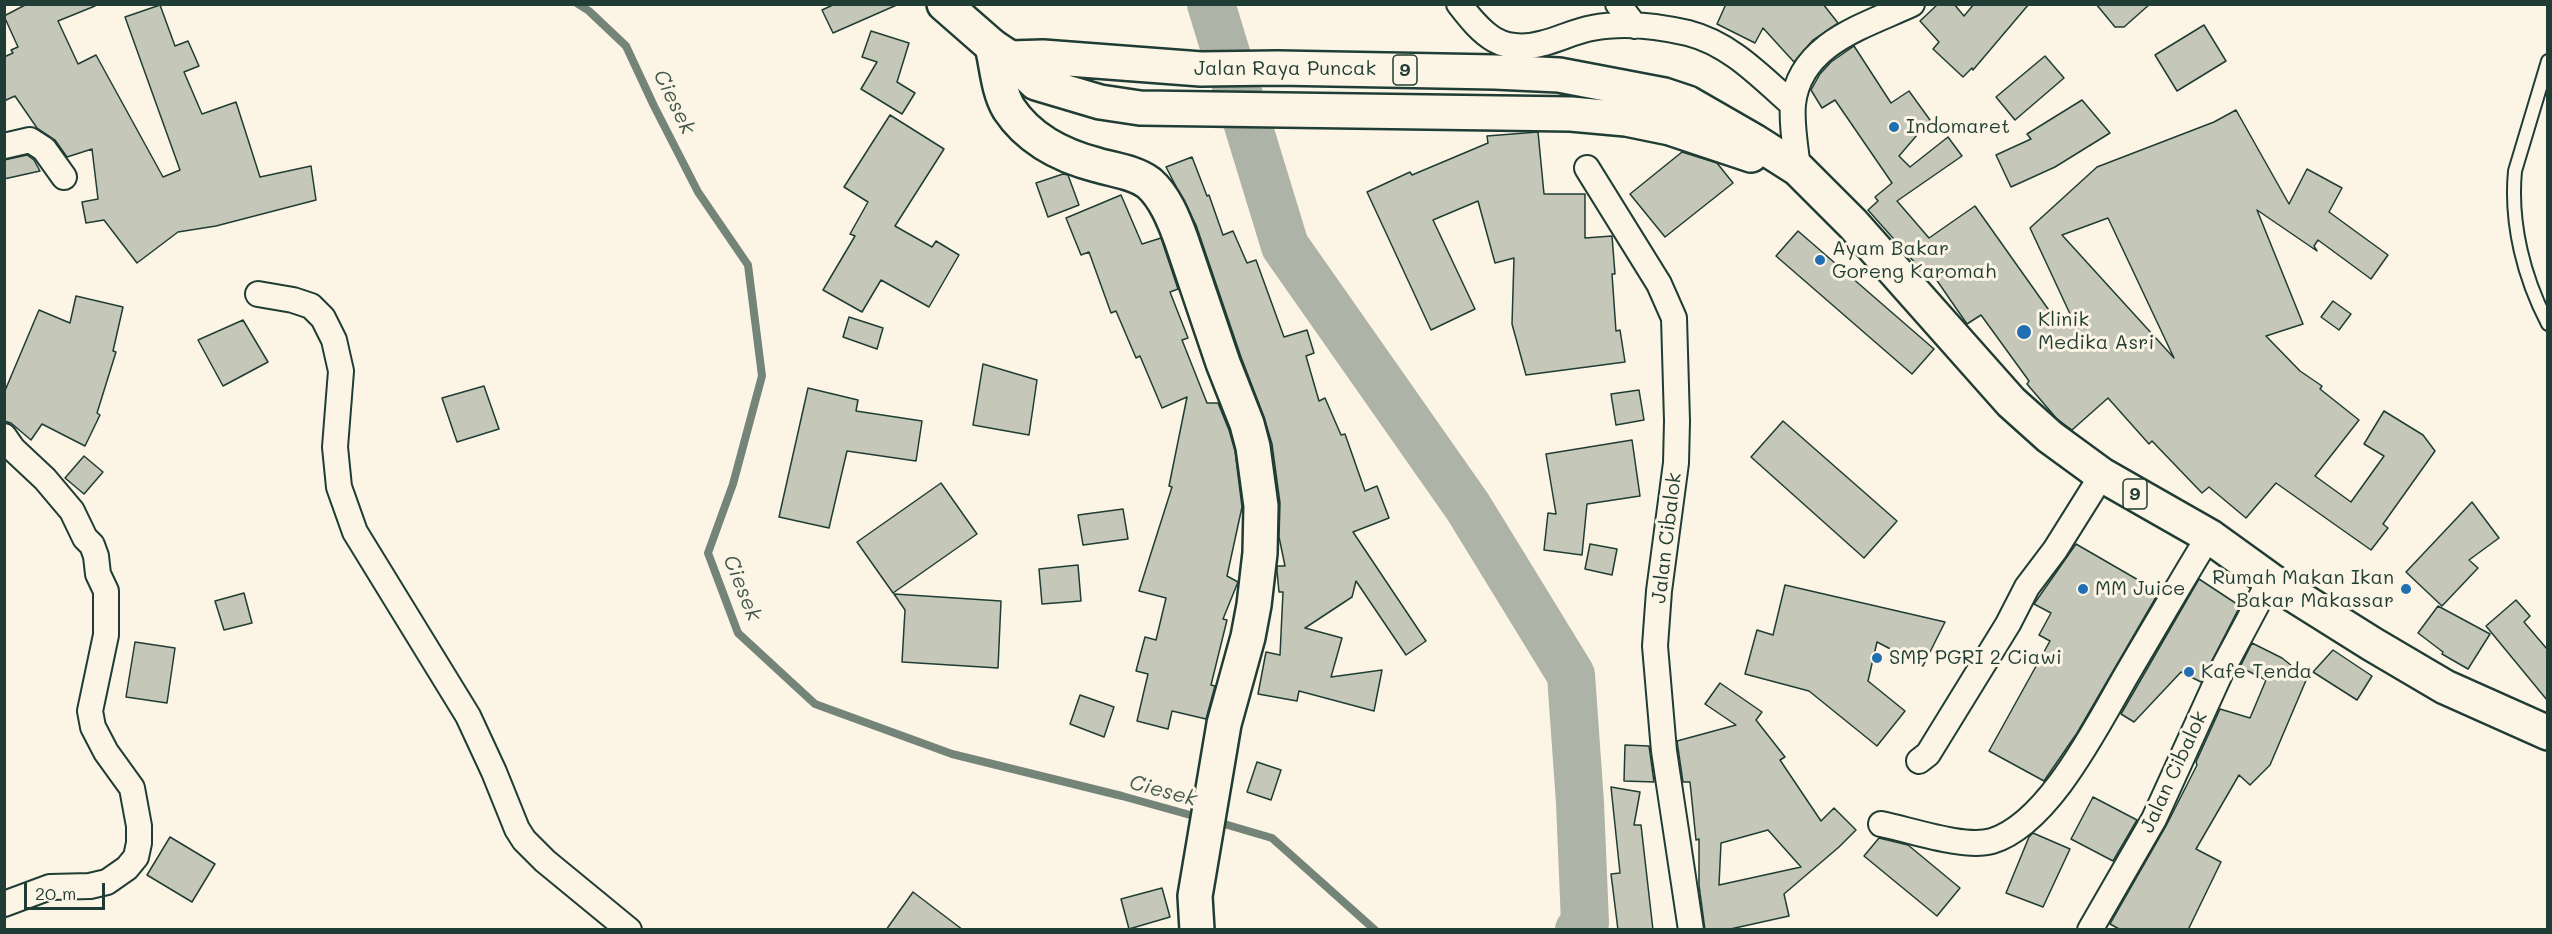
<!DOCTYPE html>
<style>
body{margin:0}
#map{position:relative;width:2552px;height:934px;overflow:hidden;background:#fcf5e5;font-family:Mali,sans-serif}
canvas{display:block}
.frame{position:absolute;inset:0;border:6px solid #1f3d34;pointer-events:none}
.scale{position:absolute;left:24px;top:883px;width:81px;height:27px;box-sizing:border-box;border:3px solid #1f3d34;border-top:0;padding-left:8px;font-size:18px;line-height:21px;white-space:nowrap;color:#1f3d34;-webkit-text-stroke:4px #fcf5e5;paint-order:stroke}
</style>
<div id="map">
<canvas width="2552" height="934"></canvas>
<div class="frame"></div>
<div class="scale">20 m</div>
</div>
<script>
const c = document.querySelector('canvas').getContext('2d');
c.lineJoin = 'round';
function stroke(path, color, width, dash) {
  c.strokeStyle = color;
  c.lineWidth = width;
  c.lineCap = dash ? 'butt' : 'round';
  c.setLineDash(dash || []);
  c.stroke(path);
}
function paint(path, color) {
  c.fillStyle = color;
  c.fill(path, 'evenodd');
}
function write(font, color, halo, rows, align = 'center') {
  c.font = font + ' Mali,sans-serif';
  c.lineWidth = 6;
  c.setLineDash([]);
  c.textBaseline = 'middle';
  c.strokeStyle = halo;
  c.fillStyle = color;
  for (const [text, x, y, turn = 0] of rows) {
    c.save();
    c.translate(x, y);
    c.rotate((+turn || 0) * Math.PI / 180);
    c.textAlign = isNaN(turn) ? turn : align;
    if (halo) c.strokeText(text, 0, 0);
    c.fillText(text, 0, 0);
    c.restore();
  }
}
const stream = new Path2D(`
 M 578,4 L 589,11 L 626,46 L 654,106 L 698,192 L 748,265 L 762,376 L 733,484 L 708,553 L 738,633 L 815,704 L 952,754 L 1122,796 L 1201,818
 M 1214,821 L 1272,838 L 1375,930`);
const river = new Path2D(`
 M 1211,4 L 1285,246 L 1468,507 L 1571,675 L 1580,803 L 1585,923 L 1579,930`);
const building = new Path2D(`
 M 27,4 L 95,4 L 95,6 L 58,21 L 78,64 L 96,55 L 163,177 L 180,170 L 125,17 L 160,5 L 175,46 L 188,41 L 199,66 L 184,72 L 202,114 L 236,102 L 260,177 L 311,166 L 316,200 L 216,226 L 178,232 L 137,263 L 104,220 L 86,223 L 82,202 L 98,199 L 92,149 L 67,157 L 55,140 L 37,128 L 15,96 L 4,101 L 4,57 L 13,53 L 11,50 L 18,47 L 4,16 Z
 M 835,4 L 899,4 L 833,33 L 822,10 Z
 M 1726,4 L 1823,4 L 1838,23 L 1813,40 L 1794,62 L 1763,28 L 1755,43 L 1717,24 Z
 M 1938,4 L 1954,4 L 1964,16 L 1974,4 L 2029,4 L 1973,70 L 1972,68 L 1963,77 L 1933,49 L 1939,42 L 1920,21 Z
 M 2096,4 L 2150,4 L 2124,27 L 2115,27 Z
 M 2204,25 L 2226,61 L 2177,91 L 2155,55 Z
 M 871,31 L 909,43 L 897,82 L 915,93 L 902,114 L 861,89 L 877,62 L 862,57 Z
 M 1854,46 L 1891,103 L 1909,91 L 1930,120 L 1899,156 L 1910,167 L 1948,137 L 1962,156 L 1897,201 L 1929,238 L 1975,206 L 2058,323 L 2071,316 L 2030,228 L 2097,167 L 2214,122 L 2236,110 L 2289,204 L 2307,169 L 2342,188 L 2329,212 L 2388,255 L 2371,279 L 2318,240 L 2314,246 L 2317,251 L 2257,210 L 2303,324 L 2266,336 L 2300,371 L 2322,386 L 2320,389 L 2359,420 L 2315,476 L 2351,502 L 2384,456 L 2364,444 L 2384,411 L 2423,435 L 2435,451 L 2383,524 L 2388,528 L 2371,550 L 2276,483 L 2246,518 L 2209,487 L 2202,493 L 2152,441 L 2149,444 L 2108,398 L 2072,430 L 2057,419 L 2027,384 L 2029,381 L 1981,315 L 1967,324 L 1929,269 L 1924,273 L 1868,210 L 1878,201 L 1875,197 L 1892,183 L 1835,100 L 1822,108 L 1811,90 L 1820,74 L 1831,62 ZM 2108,218 L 2174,358 L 2062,235 Z
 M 2045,56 L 2064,78 L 2015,120 L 1996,97 Z
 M 2082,100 L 2110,133 L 2055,167 L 2011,187 L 1996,155 L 2031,139 L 2027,134 Z
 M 890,115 L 944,149 L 895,226 L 932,247 L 936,241 L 959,255 L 929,307 L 881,280 L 862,312 L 823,290 L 855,236 L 850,234 L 868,202 L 844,187 Z
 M 1538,132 L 1544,194 L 1585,194 L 1585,238 L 1612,236 L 1615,274 L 1612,274 L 1616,331 L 1620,330 L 1625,362 L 1526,375 L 1512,324 L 1514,258 L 1495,263 L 1478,201 L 1433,220 L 1475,309 L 1431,330 L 1367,192 L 1410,172 L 1412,175 L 1488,143 L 1487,136 Z
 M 1682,152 L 1717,163 L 1733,183 L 1665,237 L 1630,194 Z
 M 27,155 L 34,160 L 40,171 L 4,179 L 4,160 Z
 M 1192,157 L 1207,196 L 1209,195 L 1223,235 L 1233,231 L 1247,263 L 1256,260 L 1284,337 L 1307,330 L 1314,353 L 1306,356 L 1319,401 L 1325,398 L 1341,435 L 1345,434 L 1365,491 L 1377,486 L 1389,518 L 1353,532 L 1426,641 L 1406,655 L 1356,581 L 1352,597 L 1305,628 L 1342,638 L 1331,677 L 1382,670 L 1374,711 L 1299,691 L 1297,701 L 1258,694 L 1266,652 L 1280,655 L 1283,592 L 1279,592 L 1277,571 L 1277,566 L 1285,566 L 1279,537 L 1280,503 L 1272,444 L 1264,417 L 1241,357 L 1196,225 L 1166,167 Z
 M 1063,174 L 1068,175 L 1079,205 L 1048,217 L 1036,183 Z
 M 1121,195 L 1142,244 L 1161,238 L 1178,289 L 1170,292 L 1188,338 L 1182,340 L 1207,403 L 1218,403 L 1229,430 L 1235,451 L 1242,507 L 1227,576 L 1238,582 L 1223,619 L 1227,620 L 1211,685 L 1215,686 L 1206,719 L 1172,711 L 1168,729 L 1137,721 L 1148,674 L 1136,671 L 1145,637 L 1156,640 L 1166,598 L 1139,591 L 1172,487 L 1169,486 L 1187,397 L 1162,408 L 1140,356 L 1136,358 L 1116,311 L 1111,313 L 1089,252 L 1081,255 L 1066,218 Z
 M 1798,231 L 1934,349 L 1912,374 L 1776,256 Z
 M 76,296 L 123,307 L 113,351 L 116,352 L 97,413 L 100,415 L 85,446 L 42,424 L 31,440 L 11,423 L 4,421 L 4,393 L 39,310 L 70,323 Z
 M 2333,301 L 2351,314 L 2339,330 L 2321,317 Z
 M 849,317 L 883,328 L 877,349 L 843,337 Z
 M 243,320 L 268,362 L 223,386 L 198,340 Z
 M 983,364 L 1037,380 L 1029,435 L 973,425 Z
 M 484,386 L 499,429 L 457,442 L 442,398 Z
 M 808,388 L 858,400 L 856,411 L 922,421 L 916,461 L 847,451 L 829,528 L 779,517 Z
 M 1639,390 L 1644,420 L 1616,425 L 1611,394 Z
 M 1783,421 L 1897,521 L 1864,558 L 1751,457 Z
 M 1632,440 L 1640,496 L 1587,504 L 1582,555 L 1544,550 L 1548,513 L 1556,514 L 1546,454 Z
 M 84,456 L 103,472 L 84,494 L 65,478 Z
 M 941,483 L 977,534 L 893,593 L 857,542 Z
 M 2472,502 L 2499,538 L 2469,560 L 2478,568 L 2442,606 L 2406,572 Z
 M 1123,509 L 1128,539 L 1083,545 L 1078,515 Z
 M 1590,544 L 1617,549 L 1612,575 L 1585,569 Z
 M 2076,544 L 2159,592 L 2077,733 L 2044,781 L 1989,751 L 2050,641 L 2039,635 L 2051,613 L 2034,604 Z
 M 1078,565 L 1081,601 L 1042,604 L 1039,569 Z
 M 2199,579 L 2240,606 L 2201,682 L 2181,672 L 2134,722 L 2121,714 Z
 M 1785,585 L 1945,622 L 1923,666 L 1877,642 L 1868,681 L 1905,711 L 1877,746 L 1809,691 L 1745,674 L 1757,630 L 1773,635 Z
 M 244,593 L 252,623 L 224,630 L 215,601 Z
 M 894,594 L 1001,601 L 998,668 L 902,662 L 905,610 Z
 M 2516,600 L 2530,616 L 2524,622 L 2547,649 L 2547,700 L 2486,626 Z
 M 2438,606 L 2490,634 L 2468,669 L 2442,654 L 2443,652 L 2418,633 Z
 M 135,642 L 175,648 L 167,703 L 126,697 Z
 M 2252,643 L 2282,658 L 2307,678 L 2270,765 L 2250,785 L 2239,775 L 2196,849 L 2221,862 L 2188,930 L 2121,930 L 2110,924 L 2166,826 L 2197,765 L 2196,762 L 2220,709 L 2250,718 L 2266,680 L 2240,667 Z
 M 2333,650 L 2372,676 L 2357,700 L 2313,672 Z
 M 1720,683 L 1762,712 L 1756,720 L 1785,757 L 1780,760 L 1821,821 L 1834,808 L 1856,830 L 1839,847 L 1784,894 L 1789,916 L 1726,930 L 1705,930 L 1699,885 L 1699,839 L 1696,840 L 1690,782 L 1683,782 L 1677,741 L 1736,725 L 1705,704 ZM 1768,830 L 1801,867 L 1719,885 L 1721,843 Z
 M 1080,695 L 1114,707 L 1104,737 L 1070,724 Z
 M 1625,745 L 1649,746 L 1654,782 L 1624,781 Z
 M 1257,762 L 1281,770 L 1271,800 L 1247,792 Z
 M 1611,787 L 1640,792 L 1634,825 L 1641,825 L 1653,930 L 1618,930 L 1611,874 L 1620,873 Z
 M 2093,797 L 2137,820 L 2113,861 L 2071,839 Z
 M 2033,833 L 2070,849 L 2043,907 L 2006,893 L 2029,837 Z
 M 170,837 L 215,864 L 192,902 L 147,875 Z
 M 1879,838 L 1908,845 L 1960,888 L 1937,916 L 1864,856 Z
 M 1162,888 L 1170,917 L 1129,929 L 1121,899 Z
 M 913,892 L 963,930 L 886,930 Z`);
const lane = new Path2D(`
 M 2548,61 L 2515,171 C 2510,224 2524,278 2548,324`);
const street = new Path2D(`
 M 1459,4 C 1483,35 1501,55 1544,43 C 1560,39 1575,31 1592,28 C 1622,22 1658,26 1688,33 C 1731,44 1761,77 1793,105
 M 1618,4 L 1635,26
 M 4,146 L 30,140 L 44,149 L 64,177
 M 1587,168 L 1659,284 L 1674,318 L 1677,421 L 1676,463 L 1659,591 L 1655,646 L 1664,751 L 1691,930
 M 1798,169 C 1796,149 1791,125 1793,104 C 1800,43 1865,26 1912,4
 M 258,294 L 293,300 L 311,306 L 323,318 L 334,340 L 341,371 L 335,447 L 339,487 L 355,532 L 468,716 L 494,772 L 517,829 L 524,840 L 545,861 L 629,930
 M 4,436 L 13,449 L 45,479 L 72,511 L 85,538 L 92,545 L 96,556 L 98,574 L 106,591 L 106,635 L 90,711 L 93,727 L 106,752 L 132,788 L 139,826 L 139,843 L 136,857 L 127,868 L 107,882 L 90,886 L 50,887 L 4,904
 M 1919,761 L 1928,754 L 2008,624 L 2027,587 L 2055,550 L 2102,475
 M 1881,824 C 1911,830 1964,849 1992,841 C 2051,823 2100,719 2130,669 C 2156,625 2182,580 2209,536
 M 2090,930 L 2154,819 L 2221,672 L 2270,580`);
const secondary = new Path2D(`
 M 992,46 C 997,66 998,91 1009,109 C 1029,139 1062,156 1097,165 C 1114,170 1134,172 1149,183 C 1165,197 1174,220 1181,239 L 1223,363 L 1247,424 L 1253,447 L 1261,506 L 1260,553 L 1254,605 L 1248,637 L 1224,724 L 1195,896 L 1197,930`);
const highway = new Path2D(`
 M 944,4 L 992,46 L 1010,58 L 1036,83 L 1100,102 L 1140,108 L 1571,114 L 1626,119 L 1670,128 L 1751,155
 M 1010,58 L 1043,57 L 1201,69 L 1278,68 L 1495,72 L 1559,75 L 1664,95 L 1688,103 L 1754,141 L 1798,169 L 1853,224 L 2011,402 L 2050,437 L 2102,475 L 2209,536 L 2270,580 L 2372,644 L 2445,687 L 2548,733`);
const markers = [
 [1894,127,6,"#1f6fb2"],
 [1820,260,6,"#1f6fb2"],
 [2024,332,8,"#1f6fb2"],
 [2083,589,6,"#1f6fb2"],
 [2406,589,6,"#1f6fb2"],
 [1877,658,6,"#1f6fb2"],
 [2189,672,6,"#1f6fb2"]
];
const shields = [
 [1405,70,24],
 [2135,494,24]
];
const shieldNames = [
 ["9",1405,70],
 ["9",2135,494]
];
const streetNames = [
 ["Jalan Raya Puncak",1285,69],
 ["Jalan Cibalok",1667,538,-83],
 ["Jalan Cibalok",2174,772,-65]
];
const poiNames = [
 ["Indomaret",1906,127],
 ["Ayam Bakar",1832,249],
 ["Goreng Karomah",1832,272],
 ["Klinik",2038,320],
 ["Medika Asri",2038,343],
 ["Rumah Makan Ikan",2394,578,"right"],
 ["Bakar Makassar",2394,601,"right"],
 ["MM Juice",2095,589],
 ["SMP PGRI 2 Ciawi",1889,658],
 ["Kafe Tenda",2201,672]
];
const waterNames = [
 ["Ciesek",674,102,64],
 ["Ciesek",742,588,68],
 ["Ciesek",1163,791,15]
];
stroke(stream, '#758479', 8);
stroke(river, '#aeb3a7', 48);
paint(building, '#c5c7b9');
stroke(building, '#1f3d34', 1.5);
stroke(lane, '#1f3d34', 16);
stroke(street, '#1f3d34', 28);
stroke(secondary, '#1f3d34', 38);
stroke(highway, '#1f3d34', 38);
stroke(lane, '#fcf5e5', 12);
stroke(street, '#fcf5e5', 24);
stroke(secondary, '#fcf5e5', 33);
stroke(highway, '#fcf5e5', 33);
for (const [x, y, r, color] of markers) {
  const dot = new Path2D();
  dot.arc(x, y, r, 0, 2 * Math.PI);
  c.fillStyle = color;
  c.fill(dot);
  stroke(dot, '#fcf5e5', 2);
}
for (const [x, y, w] of shields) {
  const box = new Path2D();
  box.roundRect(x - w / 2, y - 15, w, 30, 4.5);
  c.fillStyle = '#fcf5e5';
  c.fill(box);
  stroke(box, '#1f3d34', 1.5);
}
write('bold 18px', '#1f3d34', null, shieldNames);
write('20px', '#1f3d34', '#fcf5e5', streetNames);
write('20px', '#1f3d34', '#fcf5e5', poiNames, 'left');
write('italic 21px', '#435a51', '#fcf5e5', waterNames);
</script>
